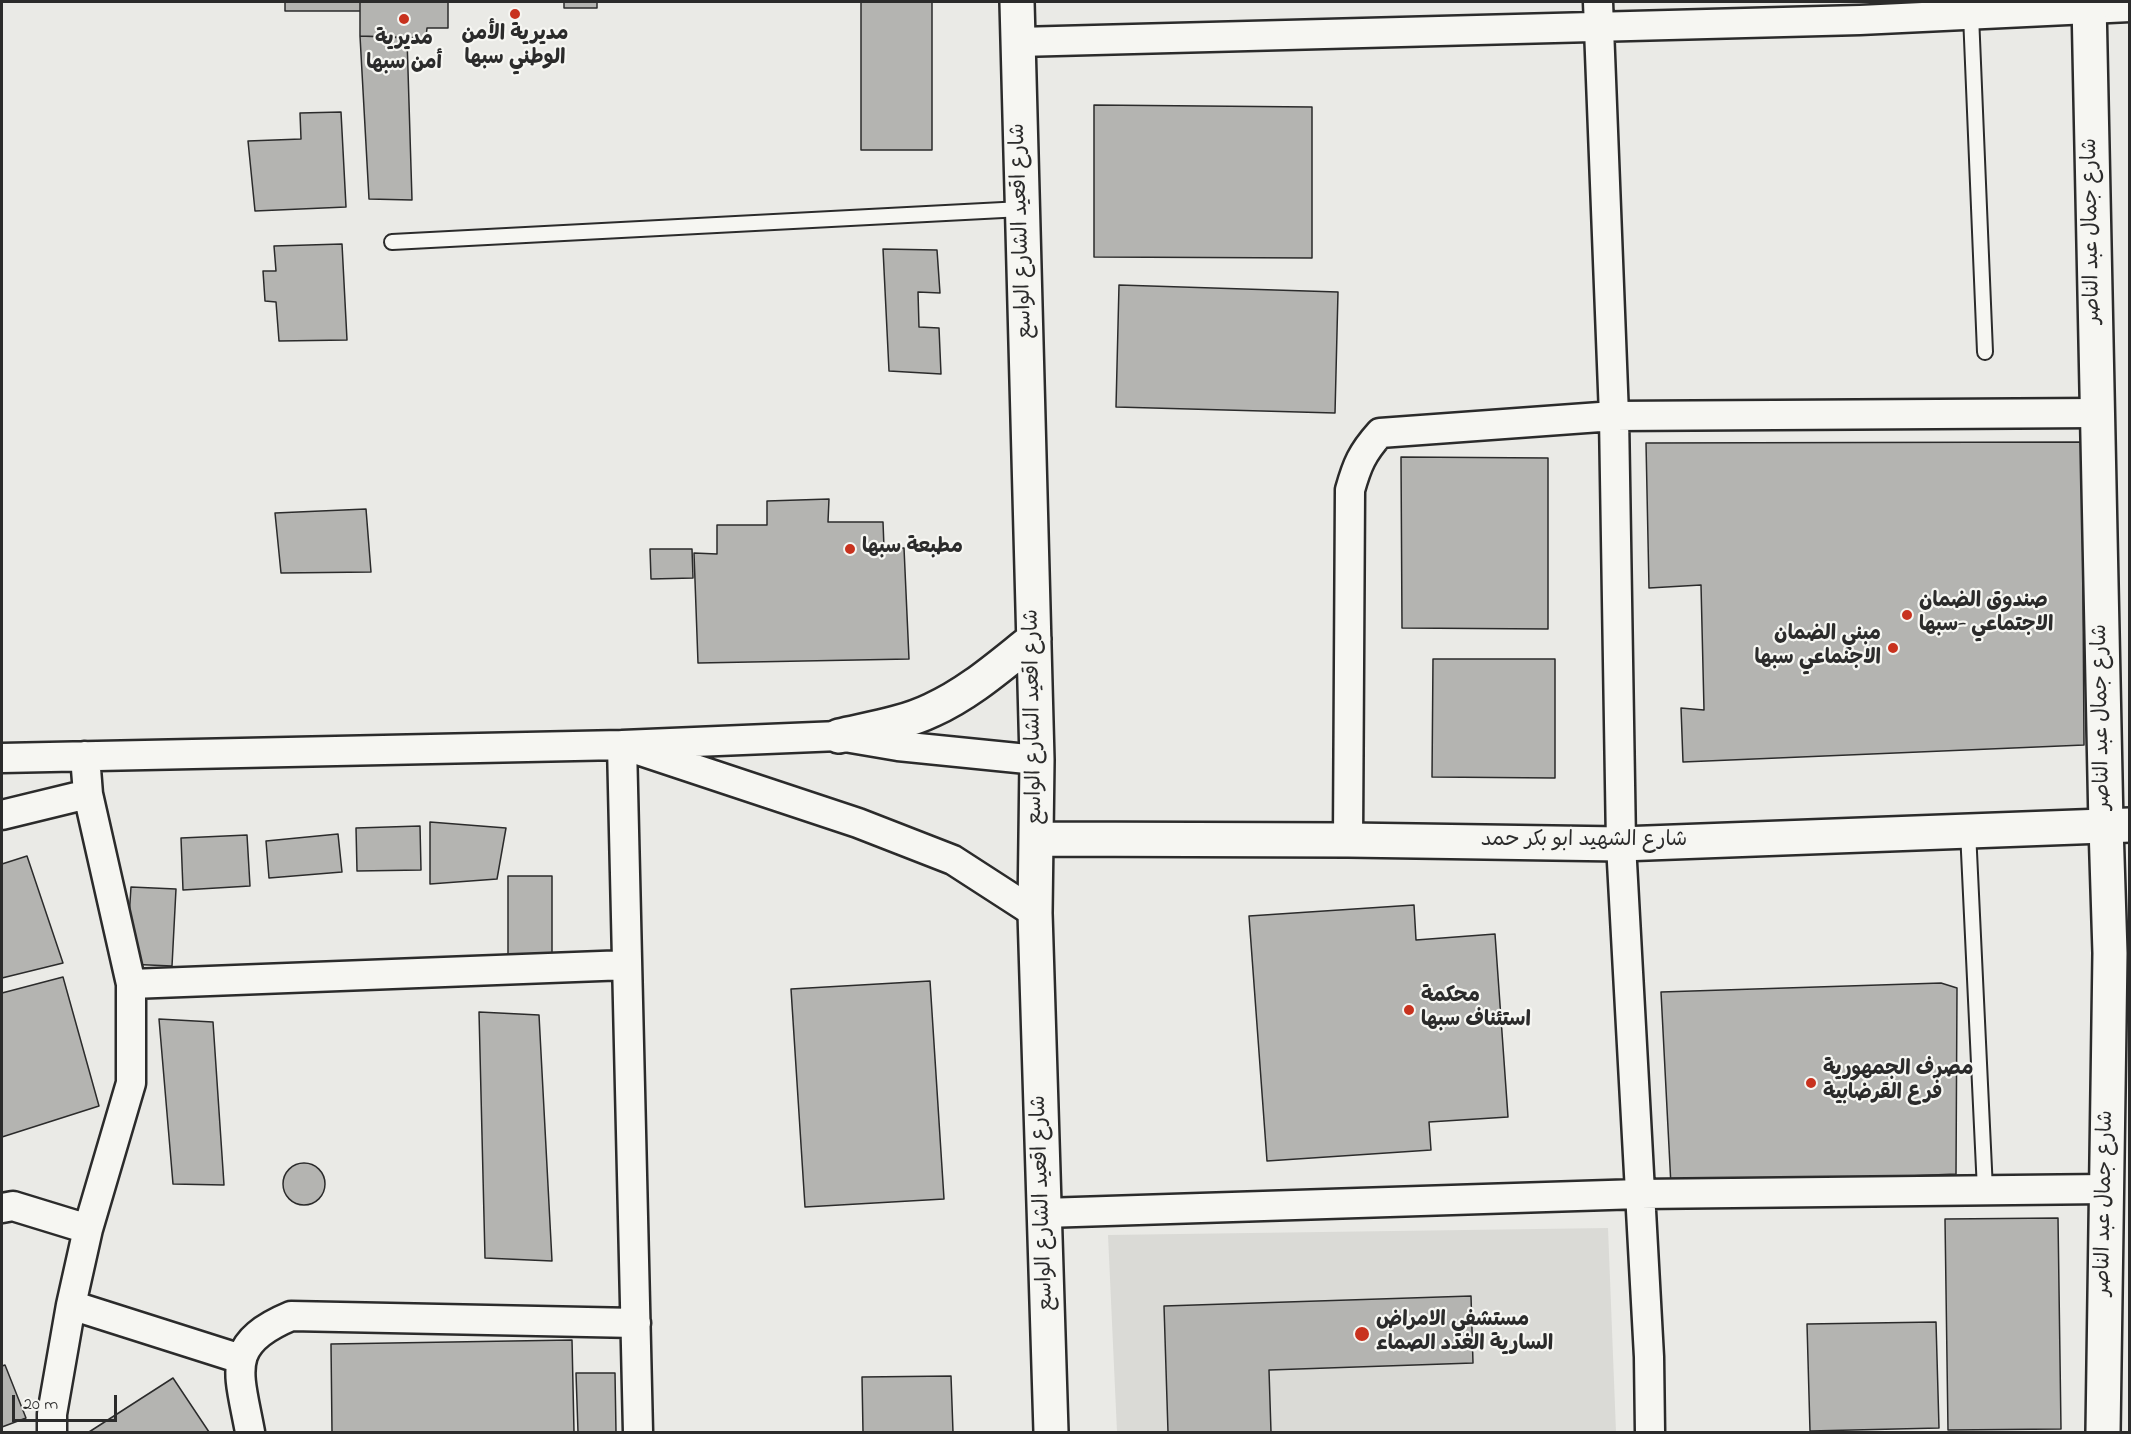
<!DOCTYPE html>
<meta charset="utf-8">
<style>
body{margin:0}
#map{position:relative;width:2131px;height:1434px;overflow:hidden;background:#eaeae6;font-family:"Indie Flower",sans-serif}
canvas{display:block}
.frame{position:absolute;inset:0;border:3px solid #2b2b2b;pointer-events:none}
.scale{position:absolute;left:12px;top:1395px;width:105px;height:27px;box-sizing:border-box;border:3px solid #2b2b2b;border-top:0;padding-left:8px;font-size:18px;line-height:21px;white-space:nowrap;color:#2b2b2b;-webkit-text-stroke:4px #f6f6f2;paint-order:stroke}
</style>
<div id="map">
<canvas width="2131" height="1434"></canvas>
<div class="frame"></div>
<div class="scale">20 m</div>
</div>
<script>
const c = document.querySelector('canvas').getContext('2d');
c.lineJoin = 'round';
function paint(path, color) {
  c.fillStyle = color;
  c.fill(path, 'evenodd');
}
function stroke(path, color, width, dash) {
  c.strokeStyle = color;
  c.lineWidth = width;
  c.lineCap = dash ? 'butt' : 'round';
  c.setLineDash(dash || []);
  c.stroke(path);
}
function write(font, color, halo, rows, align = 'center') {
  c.font = font + ' "Indie Flower","Playpen Sans Arabic",sans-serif';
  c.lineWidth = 4.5;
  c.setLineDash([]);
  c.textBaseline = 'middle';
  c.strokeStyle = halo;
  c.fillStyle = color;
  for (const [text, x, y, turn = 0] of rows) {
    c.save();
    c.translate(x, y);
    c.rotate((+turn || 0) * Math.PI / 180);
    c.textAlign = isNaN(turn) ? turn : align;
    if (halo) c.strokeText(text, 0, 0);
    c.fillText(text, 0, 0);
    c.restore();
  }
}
const built = new Path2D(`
 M 1608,1228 L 1616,1432 L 1117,1432 L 1108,1235 Z`);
const building = new Path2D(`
 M 285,2 L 360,2 L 360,11 L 285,11 Z
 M 360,2 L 448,2 L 448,28 L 427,28 L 426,38 L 360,36 Z
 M 564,2 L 597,2 L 597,8 L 564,8 Z
 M 861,2 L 932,2 L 932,150 L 861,150 Z
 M 360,36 L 407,38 L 412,200 L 369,199 Z
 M 1094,105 L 1312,107 L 1312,258 L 1094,257 Z
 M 341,112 L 346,207 L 255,211 L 248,141 L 301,139 L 300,113 Z
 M 342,244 L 347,340 L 279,341 L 276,302 L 265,301 L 263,271 L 276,271 L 274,246 Z
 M 883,249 L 937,250 L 940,293 L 918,292 L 919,327 L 939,328 L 941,374 L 889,371 Z
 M 1119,285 L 1338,292 L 1335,413 L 1116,407 Z
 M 2082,442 L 2084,745 L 1683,762 L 1681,708 L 1704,710 L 1701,585 L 1649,588 L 1646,443 Z
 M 1401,457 L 1548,458 L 1548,629 L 1402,628 Z
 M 829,499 L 828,522 L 883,522 L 884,548 L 904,548 L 909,659 L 698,663 L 694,553 L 717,554 L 717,525 L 767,525 L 767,501 Z
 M 366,509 L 371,572 L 281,573 L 275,513 Z
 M 650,549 L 692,549 L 693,578 L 651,579 Z
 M 1433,659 L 1555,659 L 1555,778 L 1432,777 Z
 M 430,822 L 506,828 L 497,879 L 430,884 Z
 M 420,826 L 421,870 L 357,871 L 356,828 Z
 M 338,834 L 342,872 L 269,878 L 266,841 Z
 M 247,835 L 250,886 L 183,890 L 181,838 Z
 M 27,856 L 63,963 L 2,978 L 2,864 Z
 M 508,876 L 552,876 L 552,958 L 508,958 Z
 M 131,887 L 176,889 L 172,966 L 126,964 Z
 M 1414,905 L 1416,940 L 1495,934 L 1508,1117 L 1429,1122 L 1431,1150 L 1267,1161 L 1249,916 Z
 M 63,977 L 99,1106 L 2,1137 L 2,993 Z
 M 930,981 L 944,1199 L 805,1207 L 791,989 Z
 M 1941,983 L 1957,988 L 1956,1174 L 1671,1186 L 1661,992 Z
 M 479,1012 L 539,1015 L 552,1261 L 485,1258 Z
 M 159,1019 L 213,1022 L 224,1185 L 173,1184 Z
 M283 1184a21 21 0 1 1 42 0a21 21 0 1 1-42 0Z
 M 2058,1218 L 2061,1429 L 1948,1430 L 1945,1219 Z
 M 1471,1296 L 1473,1363 L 1269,1370 L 1271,1432 L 1168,1432 L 1164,1306 Z
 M 1936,1322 L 1939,1428 L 1810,1431 L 1807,1324 Z
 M 572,1340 L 574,1432 L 332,1432 L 331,1344 Z
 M 5,1365 L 26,1418 L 2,1427 L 2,1366 Z
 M 576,1373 L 615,1373 L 616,1432 L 578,1432 Z
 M 951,1376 L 953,1432 L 863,1432 L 862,1377 Z
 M 173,1378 L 209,1432 L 89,1432 Z`);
const service = new Path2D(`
 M 1971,15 L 1985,352
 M 392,242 L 1022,209
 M 1968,831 L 1985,1190`);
const minor = new Path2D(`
 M 1598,2 L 1614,416 L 1621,844 L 1649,1357 L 1650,1432
 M 1018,42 L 1860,20 L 2130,7
 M 622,745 L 638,1432
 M 638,750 L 858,823 L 953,860 L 1035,913
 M 2,758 L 622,745 L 839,736 L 898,746 L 1037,760
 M 2,815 L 88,794
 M 1348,840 L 1350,490 C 1357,465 1362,453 1380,433 L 1614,416 L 2097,413
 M 131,984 L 627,965
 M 2,1208 L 13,1206 L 88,1229
 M 1044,1213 L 1640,1194 L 2106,1189
 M 71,1305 L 241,1359
 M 52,1432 L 52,1414 L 71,1305 L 88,1229 L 131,1083 L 131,984 L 88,794 L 85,756
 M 250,1432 C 239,1372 224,1344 291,1316 L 636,1323`);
const tertiary = new Path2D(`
 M 1017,2 L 1037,760 L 1035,913 L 1051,1432
 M 839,736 C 869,729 903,724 932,710 C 970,693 1002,664 1034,639
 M 1037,839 L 1348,840 L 1621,844 L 2130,825`);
const primary = new Path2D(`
 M 2089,2 L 2106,826 L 2110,953 L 2103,1432`);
const markers = [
 [515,14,6,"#c8321e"],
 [404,19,6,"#c8321e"],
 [850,549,6,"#c8321e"],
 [1907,615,6,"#c8321e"],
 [1893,648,6,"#c8321e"],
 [1409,1010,6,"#c8321e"],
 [1811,1083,6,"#c8321e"],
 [1362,1334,8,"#c8321e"]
];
const poiNames = [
 ["مديرية الأمن",515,36,"center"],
 ["الوطني سبها",515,60,"center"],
 ["مديرية",404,41,"center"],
 ["أمن سبها",404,65,"center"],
 ["مطبعة سبها",862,549],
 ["صندوق الضمان",1919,603],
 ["الاجتماعي -سبها",1919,627],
 ["مبني الضمان",1881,636,"right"],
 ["الاجنماعي سبها",1881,660,"right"],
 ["محكمة",1421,998],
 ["استئناف سبها",1421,1022],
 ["مصرف الجمهورية",1823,1071],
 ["فرع القرضابية",1823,1095],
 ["مستشفي الامراض",1376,1322],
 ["السارية الغدد الصماء",1376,1346]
];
const streetNames = [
 ["شارع اقعيد الشارع الواسع",1023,231,-92],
 ["شارع جمال عبد الناصر",2093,231,-91],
 ["شارع اقعيد الشارع الواسع",1035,717,-91],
 ["شارع جمال عبد الناصر",2103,717,-91],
 ["شارع الشهيد ابو بكر حمد",1584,842],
 ["شارع اقعيد الشارع الواسع",1044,1203,-92],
 ["شارع جمال عبد الناصر",2106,1203,-89]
];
paint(built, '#dadad6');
paint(building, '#b4b4b1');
stroke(building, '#2b2b2b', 1.5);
stroke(service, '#2b2b2b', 18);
stroke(minor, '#2b2b2b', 33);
stroke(tertiary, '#2b2b2b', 38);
stroke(primary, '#2b2b2b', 38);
stroke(service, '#f6f6f2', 14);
stroke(minor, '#f6f6f2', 28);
stroke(tertiary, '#f6f6f2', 33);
stroke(primary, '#f6f6f2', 33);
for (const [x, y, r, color] of markers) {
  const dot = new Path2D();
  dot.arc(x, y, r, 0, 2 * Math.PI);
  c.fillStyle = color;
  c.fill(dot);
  stroke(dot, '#f6f6f2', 2);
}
write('bold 21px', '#2b2b2b', '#f6f6f2', poiNames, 'left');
write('21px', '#2b2b2b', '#f6f6f2', streetNames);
</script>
